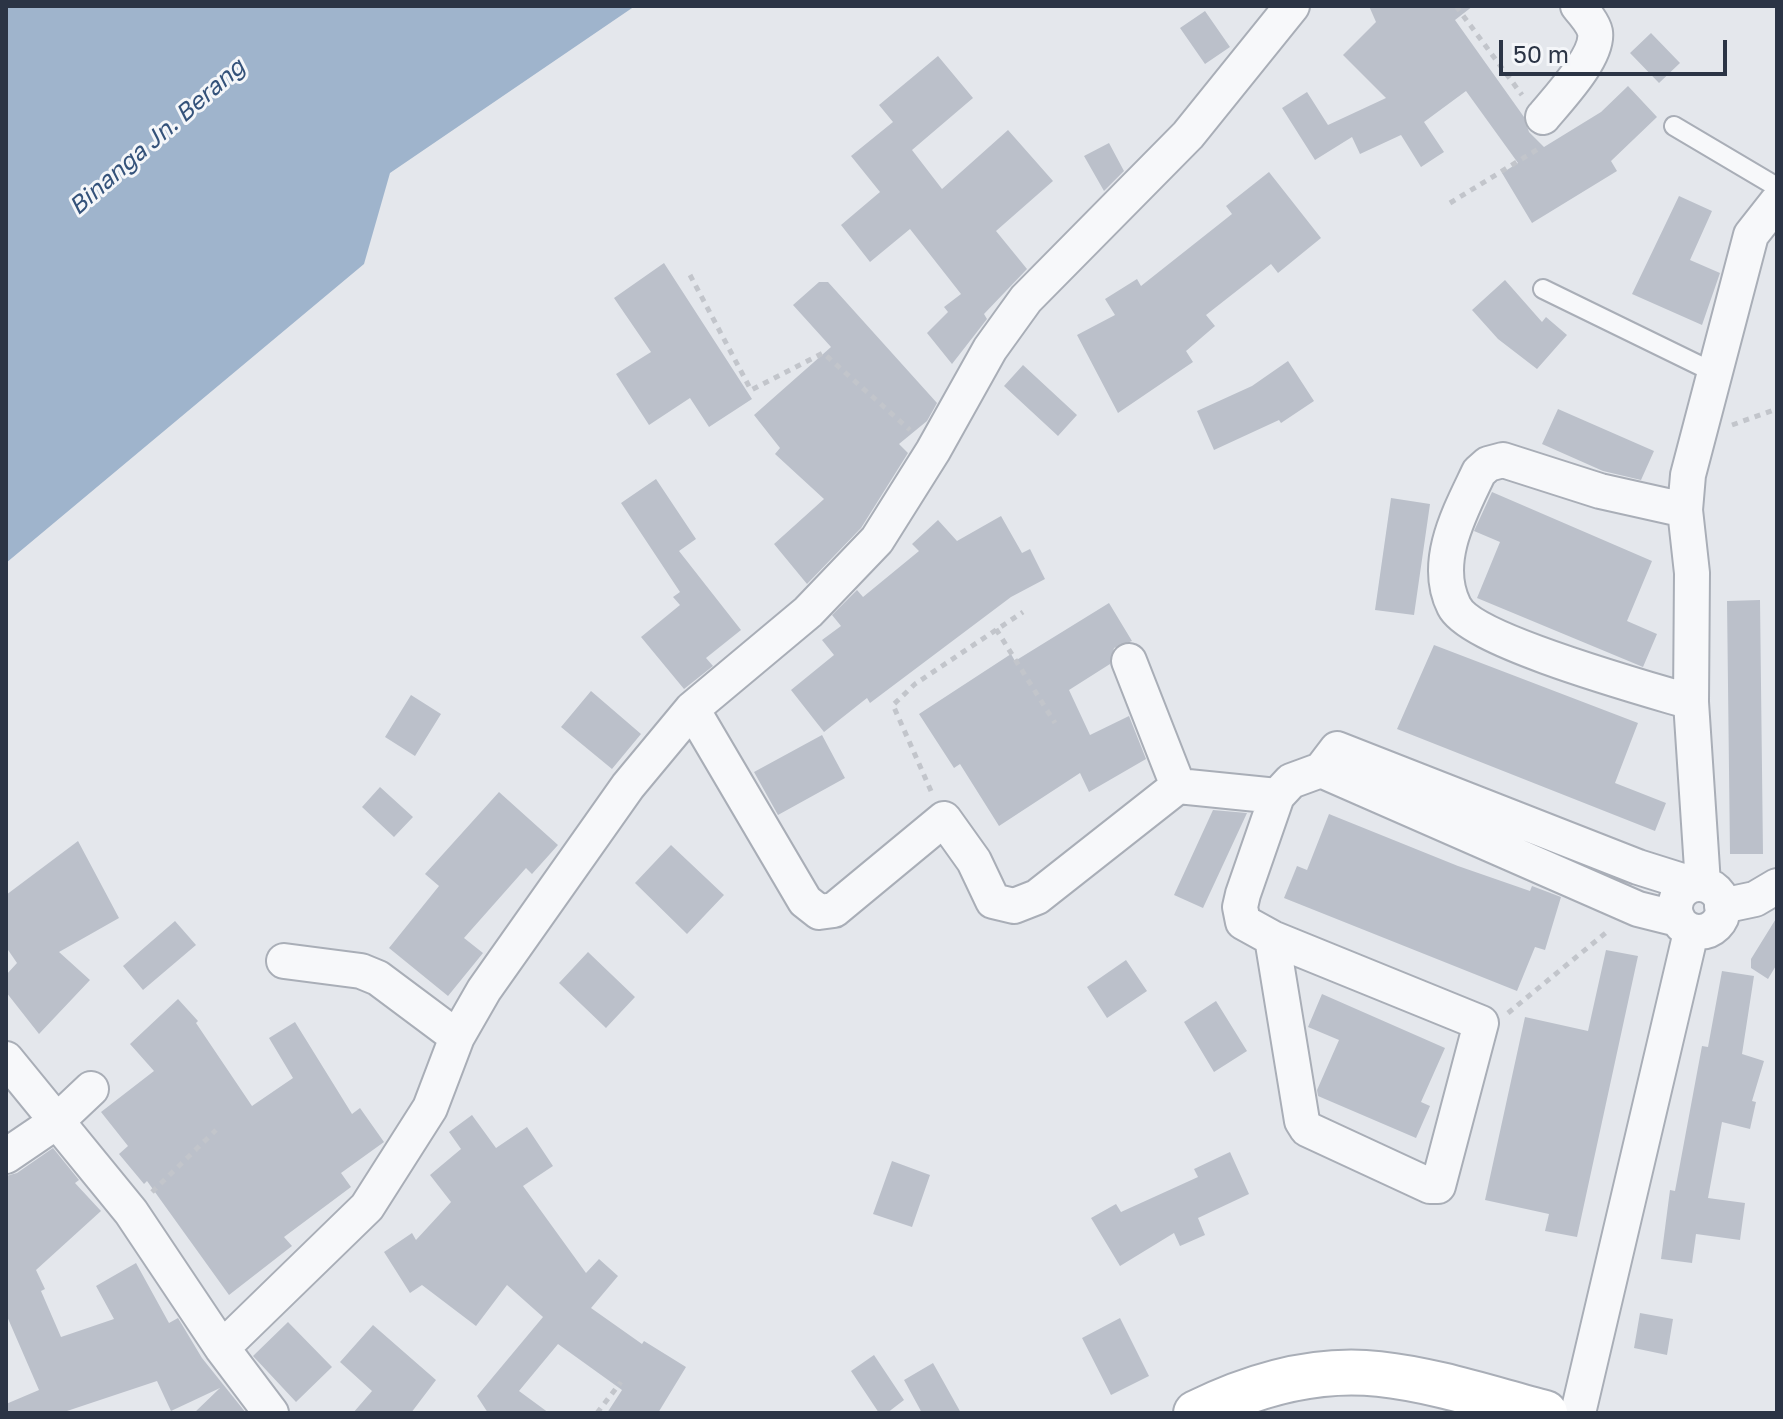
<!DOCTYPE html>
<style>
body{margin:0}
#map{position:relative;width:1783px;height:1419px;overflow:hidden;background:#e4e7ec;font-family:"Golos Text",sans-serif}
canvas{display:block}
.frame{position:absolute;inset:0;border:8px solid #2b3445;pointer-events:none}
.scale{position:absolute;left:1499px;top:40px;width:228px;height:36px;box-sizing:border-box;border:4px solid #2b3445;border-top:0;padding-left:10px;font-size:24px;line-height:28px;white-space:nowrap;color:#2b3445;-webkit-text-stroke:6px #f4f6f9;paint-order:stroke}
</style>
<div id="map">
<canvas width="1783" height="1419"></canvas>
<div class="frame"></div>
<div class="scale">50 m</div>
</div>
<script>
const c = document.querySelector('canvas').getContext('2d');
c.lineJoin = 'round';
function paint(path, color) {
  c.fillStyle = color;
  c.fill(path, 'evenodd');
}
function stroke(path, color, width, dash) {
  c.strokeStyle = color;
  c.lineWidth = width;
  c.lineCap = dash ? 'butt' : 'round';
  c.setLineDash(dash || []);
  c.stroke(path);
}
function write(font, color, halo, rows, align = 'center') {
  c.font = font + ' "Golos Text",sans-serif';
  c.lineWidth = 6;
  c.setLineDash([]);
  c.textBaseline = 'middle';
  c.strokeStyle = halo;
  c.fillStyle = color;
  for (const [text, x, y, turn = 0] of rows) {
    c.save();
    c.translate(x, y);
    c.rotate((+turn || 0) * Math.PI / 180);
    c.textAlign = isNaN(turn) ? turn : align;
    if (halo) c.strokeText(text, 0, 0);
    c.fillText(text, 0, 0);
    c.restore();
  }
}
const water = new Path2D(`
 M 6,6 L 635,6 L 390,173 L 364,264 L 6,563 Z`);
const building = new Path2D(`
 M 1369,6 L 1473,6 L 1455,20 L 1524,117 L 1529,132 L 1544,147 L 1601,112 L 1628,86 L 1657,117 L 1611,161 L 1617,171 L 1532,223 L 1502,173 L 1518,163 L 1466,91 L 1424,122 L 1444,152 L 1421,167 L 1401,135 L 1360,154 L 1352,137 L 1315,160 L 1282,108 L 1307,92 L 1328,125 L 1386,98 L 1343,55 L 1376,22 Z
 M 1205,11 L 1230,47 L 1205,64 L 1180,28 Z
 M 1651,33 L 1680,63 L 1659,83 L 1630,53 Z
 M 938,56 L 973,98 L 912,150 L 942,189 L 1008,130 L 1053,181 L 996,231 L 1027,269 L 984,314 L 987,319 L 952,364 L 927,333 L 948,312 L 944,307 L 961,294 L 910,229 L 870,262 L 841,225 L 880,192 L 851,156 L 893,122 L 879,105 Z
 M 1109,143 L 1124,171 L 1104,191 L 1084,156 Z
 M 1269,172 L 1321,238 L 1278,273 L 1271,264 L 1206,315 L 1215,326 L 1186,351 L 1193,362 L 1118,413 L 1077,335 L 1115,315 L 1105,299 L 1137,279 L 1141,286 L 1232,214 L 1226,206 Z
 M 1679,196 L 1712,211 L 1690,260 L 1720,273 L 1702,325 L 1632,294 Z
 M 664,263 L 752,399 L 709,427 L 690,398 L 649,425 L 616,374 L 651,352 L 614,298 Z
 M 1505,280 L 1542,322 L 1546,317 L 1567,335 L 1537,369 L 1498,339 L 1472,310 Z
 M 819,282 L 828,282 L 937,403 L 927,421 L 899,444 L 908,453 L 861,528 L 807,584 L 774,544 L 824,499 L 775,454 L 780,448 L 754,415 L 831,347 L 793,305 Z
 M 1288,361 L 1314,401 L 1281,423 L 1279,420 L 1214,450 L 1197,411 L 1252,386 Z
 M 1023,365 L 1077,415 L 1058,436 L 1004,386 Z
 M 1558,409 L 1654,451 L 1641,480 L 1603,471 L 1542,444 Z
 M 656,479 L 696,539 L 679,551 L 741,630 L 706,658 L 713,666 L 684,689 L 641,637 L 680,605 L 673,597 L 680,592 L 621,503 Z
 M 1492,492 L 1652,561 L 1627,621 L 1657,634 L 1643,667 L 1477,598 L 1500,542 L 1474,531 Z
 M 1391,498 L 1430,504 L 1414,615 L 1375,610 Z
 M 1001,516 L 1022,553 L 1030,549 L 1045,579 L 1011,597 L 870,703 L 867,698 L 824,732 L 791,690 L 834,655 L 822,640 L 841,626 L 832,615 L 857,590 L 863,597 L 919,551 L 912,544 L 938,520 L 957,541 Z
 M 1760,600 L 1763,854 L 1730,854 L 1727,601 Z
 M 1109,603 L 1132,641 L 1114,648 L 1110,664 L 1069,690 L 1090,735 L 1129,716 L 1146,759 L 1089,792 L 1080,773 L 999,826 L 960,764 L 954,768 L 919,714 L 1011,654 L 1015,661 Z
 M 1434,645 L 1638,723 L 1615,783 L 1666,803 L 1655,831 L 1397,729 Z
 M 591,691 L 641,734 L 612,769 L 561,727 Z
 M 411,695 L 441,714 L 415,756 L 385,737 Z
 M 822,735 L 845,778 L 778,815 L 754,772 Z
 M 380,787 L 413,817 L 394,837 L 362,807 Z
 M 499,792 L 558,845 L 532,874 L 526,868 L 464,938 L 483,953 L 448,996 L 389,948 L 439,886 L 425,874 Z
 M 1213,810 L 1247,813 L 1203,908 L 1174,895 Z
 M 1329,814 L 1458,866 L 1530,891 L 1532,886 L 1561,897 L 1545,950 L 1535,947 L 1517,991 L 1284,898 L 1297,866 L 1307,870 Z
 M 78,841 L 119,918 L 59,952 L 90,980 L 39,1034 L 6,992 L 6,975 L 17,963 L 6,947 L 6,895 Z
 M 671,845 L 724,895 L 687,934 L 635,883 Z
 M 1777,917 L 1777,964 L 1768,979 L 1751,968 L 1751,959 Z
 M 175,921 L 196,945 L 143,990 L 123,966 Z
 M 1606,950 L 1638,956 L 1577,1237 L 1545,1231 L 1549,1214 L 1485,1200 L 1525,1017 L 1588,1031 Z
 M 588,952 L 635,997 L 606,1028 L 559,983 Z
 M 1126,960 L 1147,991 L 1107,1018 L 1087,987 Z
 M 1722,971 L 1754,976 L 1742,1054 L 1764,1061 L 1752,1101 L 1756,1102 L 1750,1129 L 1722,1122 L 1708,1198 L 1745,1203 L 1740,1240 L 1696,1234 L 1692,1263 L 1661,1259 L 1670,1190 L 1675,1191 L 1702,1046 L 1708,1047 Z
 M 1322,994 L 1445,1048 L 1421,1102 L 1430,1106 L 1416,1138 L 1318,1096 L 1317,1090 L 1339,1040 L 1308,1027 Z
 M 178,999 L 198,1021 L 196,1023 L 252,1106 L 293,1078 L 269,1038 L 295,1022 L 352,1114 L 360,1108 L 384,1142 L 341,1173 L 351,1187 L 284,1237 L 292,1246 L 229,1295 L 147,1181 L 144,1184 L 119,1154 L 128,1146 L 101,1112 L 154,1071 L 130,1044 Z
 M 1216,1001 L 1247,1051 L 1214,1072 L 1184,1022 Z
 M 472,1115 L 496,1148 L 527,1127 L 553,1166 L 523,1186 L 586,1273 L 599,1259 L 618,1276 L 591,1308 L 642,1344 L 644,1341 L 686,1367 L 658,1413 L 607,1413 L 622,1390 L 558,1344 L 519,1391 L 549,1413 L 488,1413 L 477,1396 L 543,1317 L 507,1285 L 476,1326 L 422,1285 L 410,1293 L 384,1252 L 412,1233 L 416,1240 L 451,1202 L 430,1175 L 461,1149 L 449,1132 Z
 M 53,1148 L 79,1180 L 75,1183 L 101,1211 L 36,1270 L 45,1289 L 41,1291 L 61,1337 L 114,1319 L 96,1286 L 136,1263 L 169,1323 L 178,1318 L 202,1358 L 246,1413 L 194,1413 L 220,1388 L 171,1411 L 157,1381 L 61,1413 L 6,1413 L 6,1404 L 39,1390 L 6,1314 L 6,1176 L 17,1173 Z
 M 1230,1152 L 1249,1194 L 1198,1218 L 1205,1235 L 1180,1246 L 1174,1233 L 1120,1266 L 1091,1218 L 1116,1204 L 1121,1212 L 1198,1177 L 1194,1169 Z
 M 892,1161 L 930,1175 L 912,1227 L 873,1214 Z
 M 1640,1313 L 1673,1319 L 1667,1355 L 1634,1348 Z
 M 1120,1318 L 1149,1376 L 1111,1395 L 1082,1338 Z
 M 288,1322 L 332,1367 L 296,1402 L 253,1356 Z
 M 373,1325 L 436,1380 L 411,1413 L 353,1413 L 372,1391 L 340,1362 Z
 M 874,1355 L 904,1400 L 887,1413 L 879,1413 L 851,1371 Z
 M 933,1363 L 961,1413 L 922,1413 L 904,1380 Z`);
const path = new Path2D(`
 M 1456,6 L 1522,95
 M 1450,203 L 1538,149
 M 690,275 L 751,390 L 823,353 L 910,430
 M 1732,425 L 1777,409
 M 996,629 L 1055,723
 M 931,791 L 893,705 L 915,684 L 1023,612
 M 1508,1013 L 1608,931
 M 152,1192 L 216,1130
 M 597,1413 L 621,1382`);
const lane = new Path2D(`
 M 1674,126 L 1777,187
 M 1543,289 L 1715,373`);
const street = new Path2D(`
 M 1543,117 C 1558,99 1599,56 1595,32 C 1593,23 1584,13 1578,6
 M 1685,510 L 1600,491 L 1503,460 L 1488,464 L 1479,472 C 1460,512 1432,562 1454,606 C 1471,641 1648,689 1691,702
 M 1129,661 L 1178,786
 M 692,709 L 805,901 L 819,912 L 834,910 L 944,819 L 974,861 L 993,901 L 1014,906 L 1037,897 L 1178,786 L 1277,796
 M 1321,770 L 1638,909 L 1678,919
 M 1703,884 L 1691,702 L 1692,573 L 1685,510 L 1688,475 L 1751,235 L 1777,202
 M1675 908a24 24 0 1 1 48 0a24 24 0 1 1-48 0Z
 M 1722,906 L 1755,899 L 1777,886
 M 1272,938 L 1302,1121 L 1307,1129 L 1430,1186 L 1438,1186 L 1481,1023 L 1272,938 L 1243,922 L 1240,907 L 1243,894 L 1277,796 L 1291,781 L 1321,770 L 1337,749 L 1638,867 L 1692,884
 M 284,961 L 361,971 L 378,978 L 457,1037
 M 6,1059 L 131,1212 L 222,1348 L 271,1413
 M 6,1156 L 56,1122 L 91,1089
 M 222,1348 L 367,1207 L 430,1108 L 457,1037 L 484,990 L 628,786 L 692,709 L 808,612 L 877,540 L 933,451 L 990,349 L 1026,299 L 1188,135 L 1292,6
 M 1578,1413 L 1691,932`);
const secondary = new Path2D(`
 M 1196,1413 C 1251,1386 1316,1367 1379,1374 C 1435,1380 1491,1399 1545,1413`);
const waterNames = [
 ["Binanga Jn. Berang",157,137,-41]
];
paint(water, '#9fb4cc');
paint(building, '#bbc0ca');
stroke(lane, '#a9aeb7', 22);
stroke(street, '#a9aeb7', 38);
stroke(secondary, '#a9aeb7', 48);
stroke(path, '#c2c5cb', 5, [6, 6]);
stroke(lane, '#f7f8fa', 18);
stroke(street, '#f7f8fa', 34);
stroke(secondary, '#fff', 44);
write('italic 24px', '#34527a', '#f4f6f9', waterNames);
</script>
